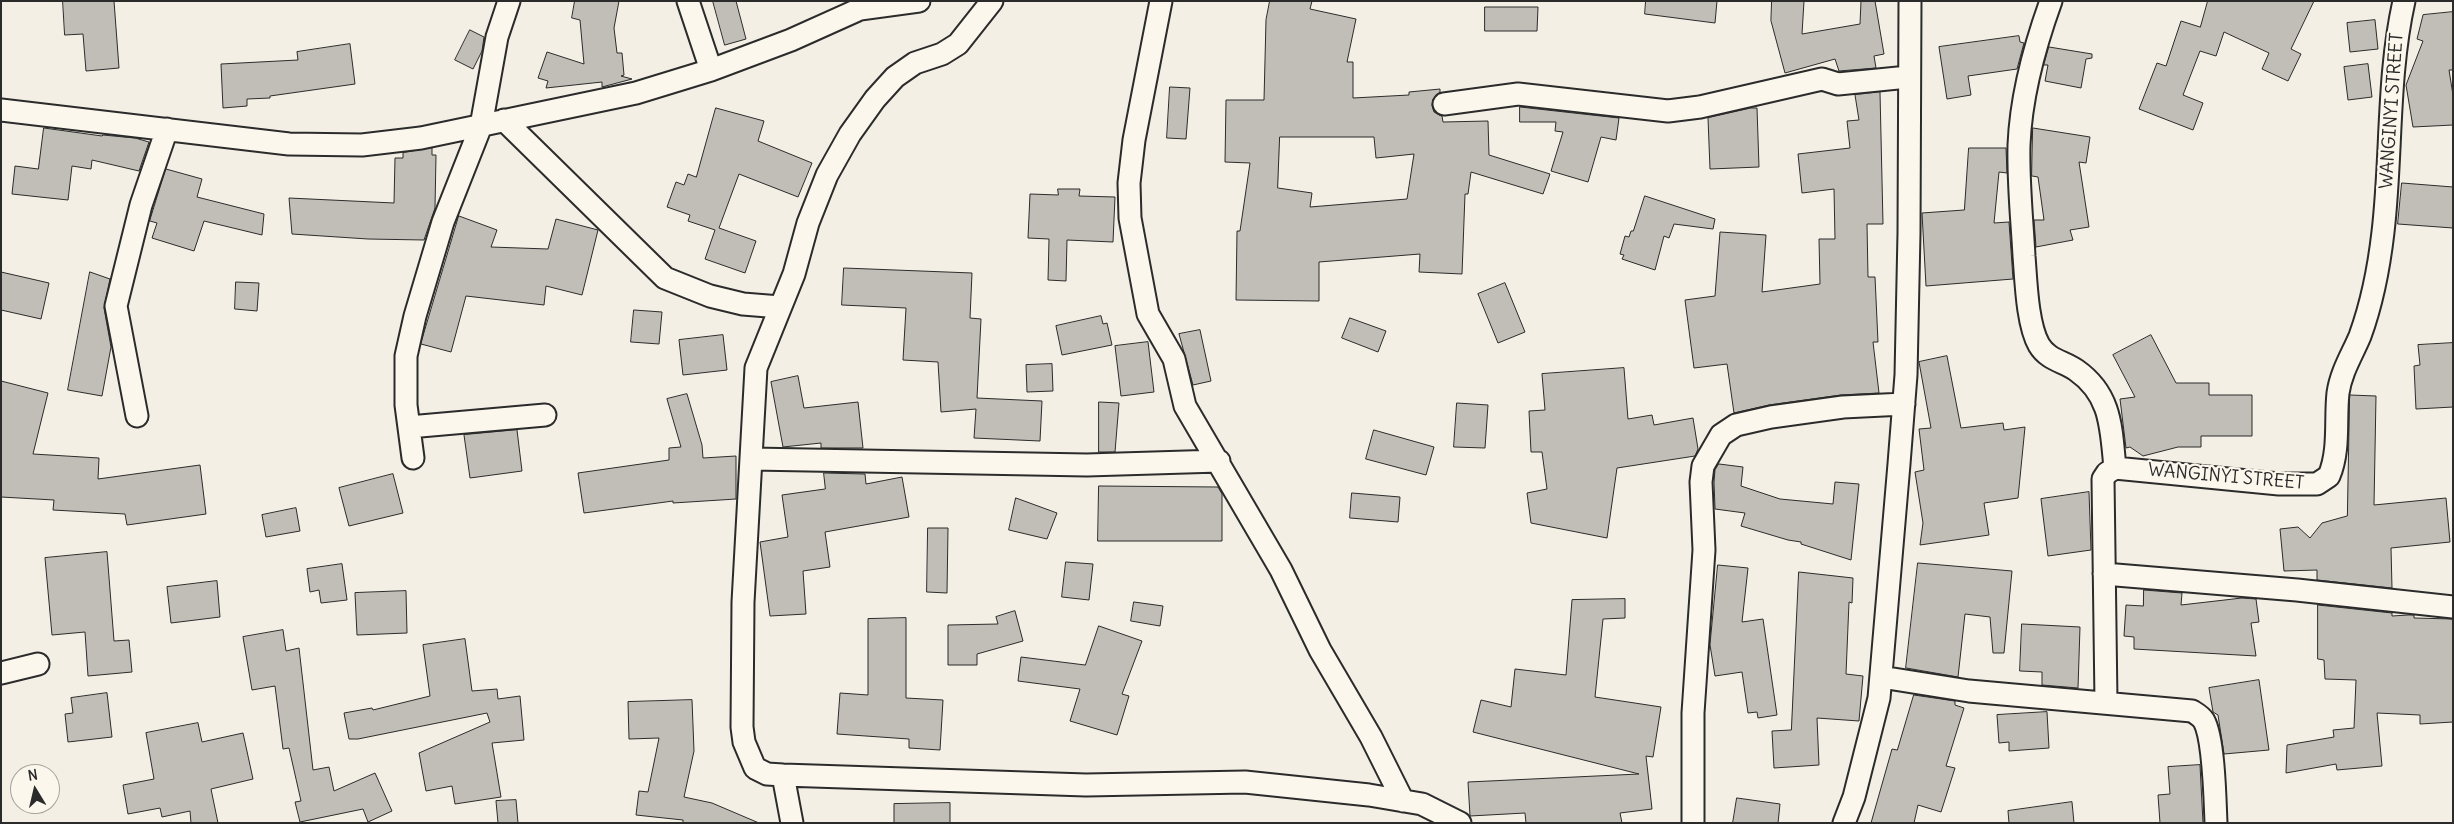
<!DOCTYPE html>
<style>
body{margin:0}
#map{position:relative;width:2454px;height:824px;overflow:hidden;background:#f3efe4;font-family:Delius,sans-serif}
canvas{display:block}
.frame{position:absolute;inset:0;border:2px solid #2b2b2b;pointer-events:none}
.north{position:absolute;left:10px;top:764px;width:50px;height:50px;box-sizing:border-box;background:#fbf7ec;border:1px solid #a8a59f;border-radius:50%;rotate:351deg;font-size:14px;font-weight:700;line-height:20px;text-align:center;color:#2b2b2b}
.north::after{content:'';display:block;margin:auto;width:18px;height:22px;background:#2b2b2b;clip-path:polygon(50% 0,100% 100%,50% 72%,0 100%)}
</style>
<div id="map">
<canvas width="2454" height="824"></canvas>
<div class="frame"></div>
<div class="north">N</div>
</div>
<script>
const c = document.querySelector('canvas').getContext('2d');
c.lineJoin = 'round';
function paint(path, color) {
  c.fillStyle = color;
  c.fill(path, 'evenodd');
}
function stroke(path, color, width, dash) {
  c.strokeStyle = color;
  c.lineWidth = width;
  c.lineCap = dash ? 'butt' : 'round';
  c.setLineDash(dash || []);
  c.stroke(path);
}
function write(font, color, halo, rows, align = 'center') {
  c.font = font + ' Delius,sans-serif';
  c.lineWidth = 4.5;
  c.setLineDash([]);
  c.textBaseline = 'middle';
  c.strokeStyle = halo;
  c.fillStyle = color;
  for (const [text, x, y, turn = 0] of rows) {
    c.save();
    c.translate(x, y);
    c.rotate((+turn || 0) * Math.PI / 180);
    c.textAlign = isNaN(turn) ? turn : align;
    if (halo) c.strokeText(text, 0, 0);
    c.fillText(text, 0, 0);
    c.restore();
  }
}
const building = new Path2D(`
 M 63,1 L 114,1 L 119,68 L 86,71 L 83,34 L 65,35 Z
 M 575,1 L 619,1 L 614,28 L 617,53 L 622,53 L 624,75 L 621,76 L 632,79 L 602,87 L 602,82 L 546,88 L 548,81 L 538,78 L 547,52 L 584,64 L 580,20 L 572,18 Z
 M 713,1 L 736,1 L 746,39 L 725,45 Z
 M 1270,1 L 1312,1 L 1310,9 L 1356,19 L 1347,62 L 1353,62 L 1353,98 L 1409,95 L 1409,92 L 1440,89 L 1440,92 L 1433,99 L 1432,105 L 1434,112 L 1442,116 L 1443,122 L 1488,121 L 1489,155 L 1550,174 L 1543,194 L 1471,172 L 1468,194 L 1465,194 L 1462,274 L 1419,272 L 1420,254 L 1319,262 L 1319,301 L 1236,300 L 1237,231 L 1240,231 L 1250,163 L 1225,162 L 1226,100 L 1264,100 L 1266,20 ZM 1280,137 L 1374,137 L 1376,158 L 1414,154 L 1407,199 L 1310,207 L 1312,193 L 1278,188 Z
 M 1646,1 L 1717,1 L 1715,23 L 1645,14 Z
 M 1772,1 L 1804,1 L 1802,34 L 1860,24 L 1861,1 L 1875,1 L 1884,54 L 1874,56 L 1876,68 L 1839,71 L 1835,59 L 1785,73 L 1771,21 Z
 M 2208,1 L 2314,1 L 2291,49 L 2301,54 L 2288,81 L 2262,69 L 2269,53 L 2224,32 L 2216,56 L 2200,51 L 2183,95 L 2203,103 L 2193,130 L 2139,109 L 2157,63 L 2166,66 L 2181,21 L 2200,27 Z
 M 1485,7 L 1538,7 L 1537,31 L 1485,31 Z
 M 2453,12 L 2453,70 L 2449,70 L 2453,95 L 2453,125 L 2413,127 L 2406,85 L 2423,41 L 2417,39 L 2423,15 Z
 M 2375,20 L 2378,49 L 2350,52 L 2347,23 Z
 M 470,30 L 484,37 L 482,51 L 473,69 L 455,60 Z
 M 2019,36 L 2020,42 L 2024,43 L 2017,69 L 1968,76 L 1971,95 L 1947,99 L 1939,47 Z
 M 350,44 L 355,84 L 270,96 L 270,98 L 247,99 L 247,106 L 223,108 L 221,64 L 298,60 L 297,52 Z
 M 2049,47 L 2092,54 L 2092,58 L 2086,59 L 2081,88 L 2045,81 L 2048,65 L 2044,65 Z
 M 2368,64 L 2372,97 L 2348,100 L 2344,67 Z
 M 1170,87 L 1190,88 L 1186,139 L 1167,138 Z
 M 1880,92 L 1883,224 L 1867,224 L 1868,277 L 1875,277 L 1878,342 L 1873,342 L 1879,393 L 1841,395 L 1769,405 L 1734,413 L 1727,364 L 1694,368 L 1685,300 L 1715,296 L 1720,232 L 1766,235 L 1762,292 L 1820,284 L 1819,239 L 1835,239 L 1834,189 L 1802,193 L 1798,154 L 1850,148 L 1847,121 L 1859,120 L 1855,95 Z
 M 1520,107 L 1619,118 L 1616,140 L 1601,137 L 1588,182 L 1551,171 L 1563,132 L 1555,131 L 1556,122 L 1520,122 Z
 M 716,108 L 764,121 L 758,141 L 812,163 L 798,197 L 739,174 L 719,228 L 756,241 L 745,273 L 705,259 L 715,230 L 688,221 L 690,215 L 667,207 L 676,182 L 684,185 L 688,174 L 696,177 Z
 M 1751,108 L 1757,108 L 1759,167 L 1710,169 L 1708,118 Z
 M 44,128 L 102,136 L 103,135 L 135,138 L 149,142 L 139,171 L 92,160 L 91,169 L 72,166 L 68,200 L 12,194 L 15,166 L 38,169 Z
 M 2033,128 L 2090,137 L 2086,163 L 2079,162 L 2089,227 L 2070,230 L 2073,240 L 2036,247 L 2034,220 L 2044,220 L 2038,177 L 2032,176 Z
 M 432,148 L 432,155 L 436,155 L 435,208 L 424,240 L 368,239 L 292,234 L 289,198 L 394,203 L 395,158 L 403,158 L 403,153 Z
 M 1969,148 L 2006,148 L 2007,173 L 1999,172 L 1994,223 L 2009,222 L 2013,279 L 1926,286 L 1922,213 L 1964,210 Z
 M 166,169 L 202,179 L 197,197 L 264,214 L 262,235 L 204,221 L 194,251 L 152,238 L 157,223 L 150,221 Z
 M 2402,183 L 2453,187 L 2453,228 L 2398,224 Z
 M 1058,189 L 1080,189 L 1079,196 L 1115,197 L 1113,242 L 1067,240 L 1066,281 L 1048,280 L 1049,239 L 1028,238 L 1030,194 L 1058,195 Z
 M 1645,196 L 1715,219 L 1713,229 L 1674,224 L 1669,238 L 1664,236 L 1655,270 L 1622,259 L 1624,255 L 1620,254 L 1625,236 L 1629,237 L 1631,231 L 1633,231 Z
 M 459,216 L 497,230 L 491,247 L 548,249 L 556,219 L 598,230 L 582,295 L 546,286 L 544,305 L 466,296 L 451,352 L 421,344 Z
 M 844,268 L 972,273 L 970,318 L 981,319 L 977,398 L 1042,401 L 1040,441 L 974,438 L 976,409 L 941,412 L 938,362 L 903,360 L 906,308 L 842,305 Z
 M 1,272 L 49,283 L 41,319 L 1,310 Z
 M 90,272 L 110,279 L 104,308 L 111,347 L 102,396 L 68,390 Z
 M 236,282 L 259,283 L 257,311 L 235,309 Z
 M 1505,283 L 1525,332 L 1498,343 L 1478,294 Z
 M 634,310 L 662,312 L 659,344 L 631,342 Z
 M 1101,316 L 1103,324 L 1107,323 L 1112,345 L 1062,355 L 1056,326 Z
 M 1350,318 L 1386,331 L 1378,352 L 1342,338 Z
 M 1200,330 L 1211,381 L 1193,385 L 1179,334 Z
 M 723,335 L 727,370 L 683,375 L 679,340 Z
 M 2151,335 L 2176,383 L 2209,383 L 2209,395 L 2252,395 L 2252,436 L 2201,436 L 2201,447 L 2178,447 L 2143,456 L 2130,447 L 2126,448 L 2120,399 L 2135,397 L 2113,355 Z
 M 1148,342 L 1154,392 L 1121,396 L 1115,346 Z
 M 2453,343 L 2453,407 L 2416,409 L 2414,366 L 2420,365 L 2418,345 Z
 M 1947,356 L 1961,428 L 2003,423 L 2004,430 L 2025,427 L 2018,498 L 1984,503 L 1989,535 L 1920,545 L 1923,523 L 1915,472 L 1924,470 L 1919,429 L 1931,428 L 1919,362 Z
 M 1052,364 L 1053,391 L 1027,392 L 1026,365 Z
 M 1624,368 L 1628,419 L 1652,415 L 1654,425 L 1693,418 L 1698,449 L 1695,456 L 1617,468 L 1607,538 L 1531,523 L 1527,493 L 1547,489 L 1542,452 L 1531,452 L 1529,411 L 1545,410 L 1542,374 Z
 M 798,376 L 804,408 L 858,402 L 863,448 L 821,448 L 821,443 L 783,447 L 771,382 Z
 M 1,381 L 48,393 L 33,454 L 99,458 L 98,479 L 200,465 L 206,514 L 127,525 L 125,514 L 53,510 L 54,500 L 1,497 Z
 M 687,394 L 702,445 L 703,458 L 736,456 L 736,499 L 673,503 L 673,501 L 584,513 L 578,473 L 669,460 L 669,448 L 681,447 L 667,399 Z
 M 2350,395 L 2376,396 L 2374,505 L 2446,498 L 2450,542 L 2391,548 L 2392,588 L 2317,580 L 2317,570 L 2284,571 L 2280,529 L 2298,527 L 2310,538 L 2322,523 L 2347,516 Z
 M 1099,402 L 1119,403 L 1115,452 L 1099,452 Z
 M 1457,403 L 1488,405 L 1485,448 L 1454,447 Z
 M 517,430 L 522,471 L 470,478 L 464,435 Z
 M 1374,430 L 1434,447 L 1426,475 L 1366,459 Z
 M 1719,464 L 1743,467 L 1741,486 L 1780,499 L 1833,504 L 1835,482 L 1859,484 L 1851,560 L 1801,544 L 1801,542 L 1788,540 L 1741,526 L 1745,513 L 1715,509 L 1714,482 L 1715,470 Z
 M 824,473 L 865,474 L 866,484 L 902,477 L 909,517 L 825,532 L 830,567 L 803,571 L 806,614 L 770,616 L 760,542 L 788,537 L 782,495 L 825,489 Z
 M 393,474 L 403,513 L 349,526 L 339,488 Z
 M 1099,486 L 1218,487 L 1222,494 L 1222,541 L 1098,541 Z
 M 2089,492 L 2091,550 L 2048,556 L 2041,499 Z
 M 1352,493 L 1400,497 L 1398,522 L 1350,518 Z
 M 1016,498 L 1057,513 L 1047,539 L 1009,530 Z
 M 296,508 L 300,531 L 266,537 L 262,515 Z
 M 928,528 L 948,528 L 947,593 L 927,592 Z
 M 107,552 L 114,641 L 129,640 L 132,672 L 88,676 L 85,632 L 52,635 L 45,558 Z
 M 1066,562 L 1093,564 L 1089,600 L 1062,597 Z
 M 1918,563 L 2012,571 L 2004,653 L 1993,653 L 1990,617 L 1965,614 L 1958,677 L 1906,668 Z
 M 342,564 L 347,600 L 321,603 L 319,590 L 310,592 L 307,569 Z
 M 1718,565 L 1748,568 L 1742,622 L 1763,619 L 1777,715 L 1758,718 L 1757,712 L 1748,713 L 1742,672 L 1715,676 L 1710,645 Z
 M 1799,572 L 1853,578 L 1852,603 L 1849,602 L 1846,674 L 1863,676 L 1859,721 L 1817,718 L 1819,765 L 1774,768 L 1772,731 L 1791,730 Z
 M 217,581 L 220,617 L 171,623 L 167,587 Z
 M 2144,590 L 2182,593 L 2181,605 L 2242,598 L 2256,599 L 2259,622 L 2251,623 L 2256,656 L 2134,649 L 2134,637 L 2124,636 L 2126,605 L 2143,606 Z
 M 406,591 L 407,633 L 357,635 L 355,593 Z
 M 1625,599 L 1625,618 L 1603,619 L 1595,697 L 1661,707 L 1653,757 L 1646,756 L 1652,809 L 1620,813 L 1622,823 L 1526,823 L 1525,813 L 1470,816 L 1468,782 L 1639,774 L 1473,732 L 1481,700 L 1511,707 L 1515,669 L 1566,675 L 1572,600 Z
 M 1134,602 L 1163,606 L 1160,626 L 1131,621 Z
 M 2318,605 L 2392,613 L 2392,616 L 2408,615 L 2414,615 L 2414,618 L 2453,619 L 2453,722 L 2420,724 L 2420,715 L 2377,713 L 2382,766 L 2337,770 L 2336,764 L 2286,773 L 2287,745 L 2334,737 L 2333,730 L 2354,728 L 2356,680 L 2325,679 L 2324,660 L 2318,659 Z
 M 1015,611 L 1023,641 L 977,654 L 977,665 L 948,665 L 948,625 L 998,624 L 996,617 Z
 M 906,618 L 906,698 L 943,700 L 940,750 L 909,748 L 909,739 L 837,734 L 840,693 L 868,695 L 868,619 Z
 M 2022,624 L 2080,627 L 2078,688 L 2042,685 L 2042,672 L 2020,671 Z
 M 1099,626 L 1142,641 L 1122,694 L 1129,696 L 1117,735 L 1070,721 L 1080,689 L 1018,681 L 1021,657 L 1085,665 Z
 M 283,630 L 286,651 L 299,648 L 313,770 L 329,767 L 334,791 L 375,773 L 392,811 L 368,822 L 363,809 L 300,822 L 295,802 L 301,801 L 289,748 L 283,749 L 275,686 L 252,690 L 243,637 Z
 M 465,639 L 472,691 L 497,689 L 498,699 L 520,696 L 524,740 L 492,743 L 501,797 L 455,804 L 452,786 L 426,791 L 419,753 L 490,722 L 487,713 L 358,739 L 349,739 L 344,713 L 372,708 L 373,710 L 430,696 L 423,645 Z
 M 2259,680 L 2269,750 L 2224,754 L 2218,715 L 2213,712 L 2209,688 Z
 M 107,693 L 112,737 L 68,742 L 65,714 L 73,713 L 71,698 Z
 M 1914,695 L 1955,701 L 1955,705 L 1964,708 L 1946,766 L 1955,768 L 1941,812 L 1918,805 L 1914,823 L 1871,823 L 1892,749 L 1897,750 Z
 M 692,700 L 694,751 L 684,797 L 712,803 L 759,823 L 683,823 L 683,820 L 636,815 L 639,791 L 648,792 L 659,738 L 629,739 L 628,702 Z
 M 2047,712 L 2049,748 L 2009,751 L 2009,742 L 1999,743 L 1997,715 Z
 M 198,723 L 202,742 L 243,733 L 253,779 L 211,789 L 218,823 L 191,823 L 190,811 L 162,817 L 160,808 L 128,814 L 123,785 L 154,779 L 146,733 Z
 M 2200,765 L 2203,823 L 2160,823 L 2158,795 L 2170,794 L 2168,767 Z
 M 1737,798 L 1780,804 L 1778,823 L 1733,823 Z
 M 516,800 L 518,823 L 498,823 L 496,801 Z
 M 2072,802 L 2074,823 L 2009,823 L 2008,811 Z
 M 950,803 L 950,823 L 894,823 L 894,804 Z`);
const street = new Path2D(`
 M 688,1 L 711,70
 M 992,1 L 958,44 L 942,54 L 915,63 L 895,77 L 875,99 L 850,134 L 827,175 L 808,223 L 794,274 L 756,368 L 743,602 L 742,727 L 744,742 L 755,768 L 767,774 L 783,775 L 1086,785 L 1245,782 L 1369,795 L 1422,804 L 1460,823
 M 1161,1 L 1134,140 L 1129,183 L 1130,218 L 1148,314 L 1174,359 L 1185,406 L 1281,570 L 1320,650 L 1371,737 L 1403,801
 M 2051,1 C 2034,48 2021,95 2019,145 C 2018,182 2022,219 2024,256 C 2026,280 2027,324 2039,345 C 2048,360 2063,361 2076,370 C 2112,395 2111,429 2115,468
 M 1444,104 L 1518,94 L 1668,111 L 1700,107 L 1822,79 L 1838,84 L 1908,77
 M 1,110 L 289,144 L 362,145 L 421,138 L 636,93 L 711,70 L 791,40 L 860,9 L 919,1
 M 504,120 L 665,278 L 710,296 L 743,304 L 780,307
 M 137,416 L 116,306 L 141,205 L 167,129
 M 409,427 L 545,415
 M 413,458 L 406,405 L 406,356 L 415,316 L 443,222 L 481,126 L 497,37 L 509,1
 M 752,459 L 1087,465 L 1219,461
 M 2104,574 L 2297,590 L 2453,607
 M 1,673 L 38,664
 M 1881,677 L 1969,691 L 2192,711 C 2197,714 2201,716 2204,721 C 2214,739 2215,800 2216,823
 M 2106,702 L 2103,479 L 2107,473 L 2115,468 L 2279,484 L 2317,484 L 2329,476 C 2340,450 2335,420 2338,393 C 2341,372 2352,355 2360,336 C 2372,303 2379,267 2383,232 C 2392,156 2387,77 2404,1
 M 783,775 L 792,823
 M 1693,823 L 1693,713 L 1704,550 L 1701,482 L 1703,466 L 1721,435 L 1736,425 L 1771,417 L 1843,407 L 1904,404
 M 1844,823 L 1854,797 L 1879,698 L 1899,464 L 1906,375 L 1909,233 L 1910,1`);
const streetNames = [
 ["WANGINYI STREET",2392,111,-86],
 ["WANGINYI STREET",2226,477,5]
];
paint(building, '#c0beb6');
stroke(building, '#2b2b2b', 1);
stroke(street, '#2b2b2b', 25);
stroke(street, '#fbf7ec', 21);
write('18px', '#2b2b2b', '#fbf7ec', streetNames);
</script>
